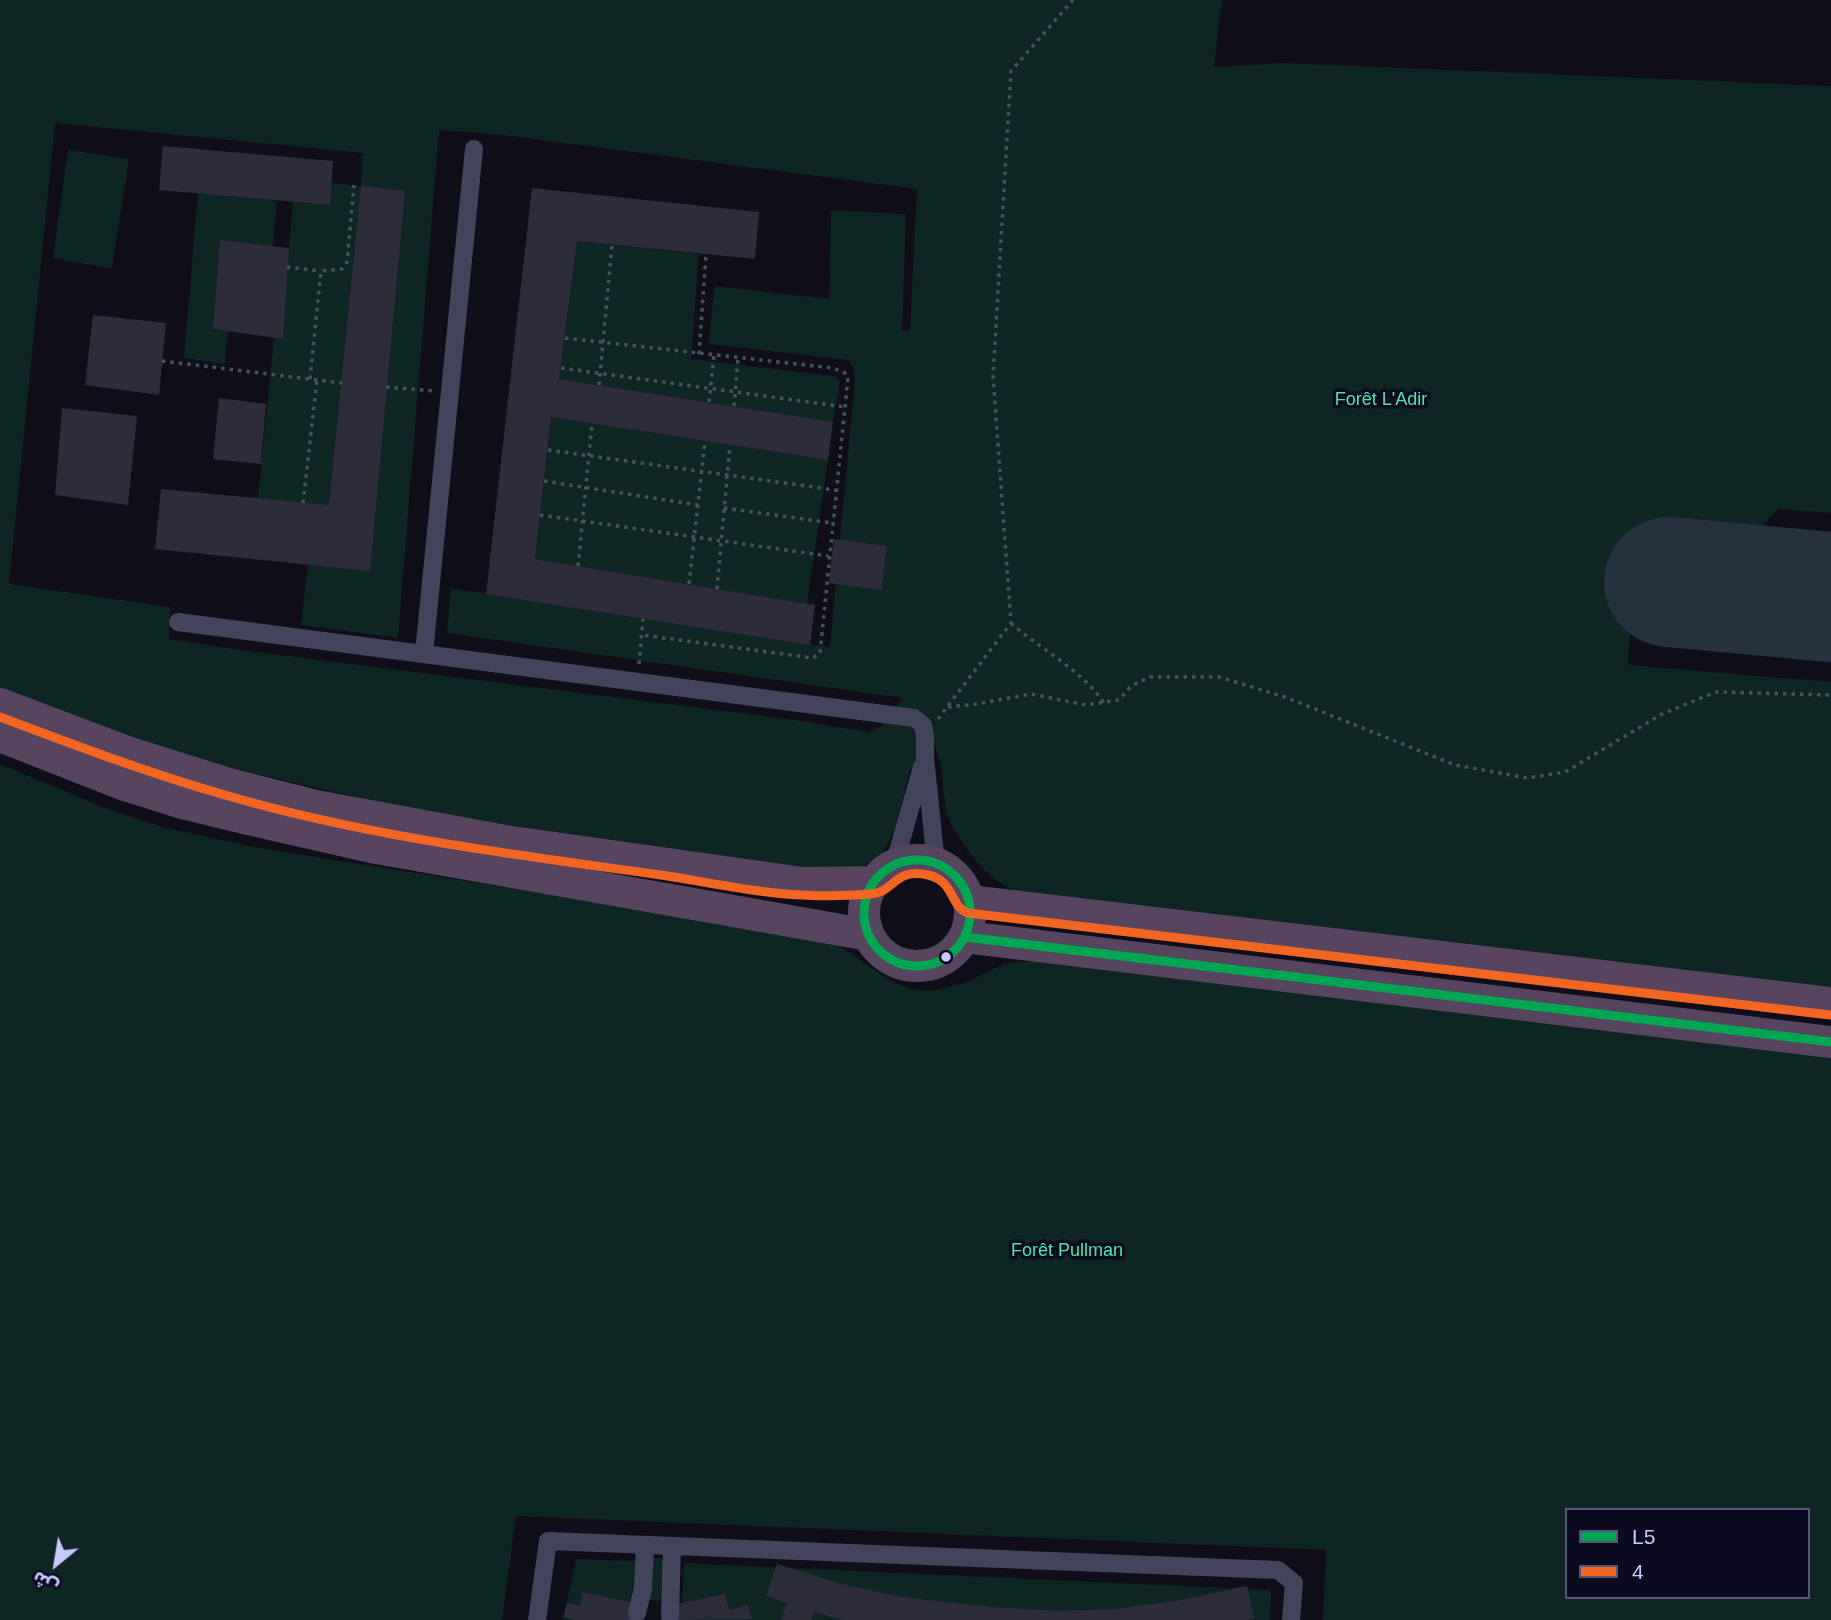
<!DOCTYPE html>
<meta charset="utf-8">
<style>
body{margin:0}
#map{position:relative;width:1831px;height:1620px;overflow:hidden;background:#0f0e1a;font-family:Helvetica,"Noto Sans Arabic",sans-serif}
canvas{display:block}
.legend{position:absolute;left:1565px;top:1508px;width:245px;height:91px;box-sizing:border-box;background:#0b0a1e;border:2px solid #565678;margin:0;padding:9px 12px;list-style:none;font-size:21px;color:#c7c9ff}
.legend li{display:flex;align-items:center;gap:14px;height:35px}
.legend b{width:35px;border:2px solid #565678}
.north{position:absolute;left:21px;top:1529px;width:70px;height:70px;-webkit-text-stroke:5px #0b0a1e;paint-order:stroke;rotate:210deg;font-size:19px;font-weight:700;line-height:28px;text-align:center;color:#c7c9ff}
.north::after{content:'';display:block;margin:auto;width:24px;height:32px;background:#c7c9ff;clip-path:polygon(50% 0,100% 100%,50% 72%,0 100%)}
</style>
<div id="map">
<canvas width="1831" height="1620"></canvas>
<ul class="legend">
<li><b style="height:9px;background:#00a651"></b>L5</li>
<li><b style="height:9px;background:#f26522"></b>4</li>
</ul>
<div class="north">ش</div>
</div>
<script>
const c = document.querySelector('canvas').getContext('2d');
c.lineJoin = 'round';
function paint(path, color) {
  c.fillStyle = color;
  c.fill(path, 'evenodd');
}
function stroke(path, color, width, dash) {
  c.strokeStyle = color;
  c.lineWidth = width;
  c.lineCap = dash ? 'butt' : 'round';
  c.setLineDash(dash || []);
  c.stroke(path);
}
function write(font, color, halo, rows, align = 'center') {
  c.font = font + ' Helvetica,sans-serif';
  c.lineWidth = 7;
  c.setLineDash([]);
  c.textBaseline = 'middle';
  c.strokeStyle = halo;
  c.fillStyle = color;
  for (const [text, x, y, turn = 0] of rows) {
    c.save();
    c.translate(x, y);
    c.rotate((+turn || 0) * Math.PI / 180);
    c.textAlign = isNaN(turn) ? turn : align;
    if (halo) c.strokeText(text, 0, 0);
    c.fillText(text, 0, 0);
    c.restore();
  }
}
const green = new Path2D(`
 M 0,0 L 1222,0 L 1214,67 L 1285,63 L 1831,86 L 1831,513 L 1779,509 L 1740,546 L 1692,559 L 1651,599 L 1630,630 L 1628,656 L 1629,665 L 1831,682 L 1831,992 L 1016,891 C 1008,887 999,883 992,877 C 976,864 950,830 946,810 C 942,788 944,766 934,745 L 910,770 L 895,829 L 881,856 L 857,869 L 824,873 L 463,820 L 343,794 L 232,768 L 105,731 L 0,692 ZM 55,123 L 363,153 L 361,186 L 331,183 L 329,205 L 293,202 L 289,248 L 274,337 L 258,499 L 308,564 L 301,625 L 398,638 L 439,130 L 503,135 L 917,189 L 910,331 L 902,331 L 906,214 L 831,210 L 829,299 L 715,286 L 708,344 L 848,360 L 853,367 L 855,378 L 830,647 L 451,588 L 447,633 L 902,698 L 882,726 L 868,732 L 796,720 L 241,650 L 169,639 L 170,607 L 9,584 Z
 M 68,150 L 129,159 L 112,269 L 53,258 Z
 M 198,193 L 277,201 L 273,247 L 220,241 L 213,329 L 228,331 L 225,364 L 184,358 Z
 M 577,241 L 699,254 L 691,359 L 834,376 L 840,381 L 833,422 L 559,379 Z
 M 551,417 L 828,460 L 807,604 L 535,559 Z
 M 0,764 L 105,808 L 163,827 L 254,847 L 791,933 L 838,945 L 892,982 L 911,989 L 931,991 L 964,983 L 1004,964 L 1033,961 L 1831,1055 L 1831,1620 L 1323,1620 L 1326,1550 L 516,1516 L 502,1620 L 0,1620 ZM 1567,1510 L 1808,1510 L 1808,1597 L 1567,1597 Z
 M 651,1557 L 665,1559 L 662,1601 L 648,1600 Z
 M 576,1559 L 637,1561 L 643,1620 L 563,1620 Z
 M 684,1563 L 1271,1590 L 1270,1620 L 667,1620 L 673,1605 L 682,1603 Z`);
const runway = new Path2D(`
 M 1669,582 L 1831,597`);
const building = new Path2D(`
 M 163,146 L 333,161 L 330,205 L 159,190 Z
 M 361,186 L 405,191 L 370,571 L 155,549 L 161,489 L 329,505 Z
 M 532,188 L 759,212 L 755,259 L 577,241 L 559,379 L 833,422 L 828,460 L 551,417 L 535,559 L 815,605 L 810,645 L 486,594 Z
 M 220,240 L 289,248 L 283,339 L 213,329 Z
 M 93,315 L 166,323 L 159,395 L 85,385 Z
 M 219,398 L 266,404 L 261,464 L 213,459 Z
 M 62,408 L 137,416 L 128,505 L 55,495 Z
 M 834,539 L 887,546 L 881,590 L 829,583 Z
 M 777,1564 L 842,1584 L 902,1597 L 990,1607 L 1056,1611 L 1116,1609 L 1181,1600 L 1247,1586 L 1254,1618 L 1246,1620 L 842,1620 L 814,1612 L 811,1620 L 781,1620 L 787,1603 L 766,1596 Z
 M 583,1592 L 634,1603 L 644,1614 L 643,1620 L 577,1620 L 563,1617 L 567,1603 L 580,1606 Z
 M 725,1594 L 729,1610 L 748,1605 L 752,1619 L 667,1620 L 673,1605 Z`);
const path = new Path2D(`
 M 287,267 L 321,271
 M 565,338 L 833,368 L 845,373 L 848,378 L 820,653 L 813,658 L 642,635
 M 699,354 L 706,254
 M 162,361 L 342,383
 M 561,368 L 845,407
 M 310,379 L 321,271 L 342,269 L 347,262 L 354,185
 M 599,385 L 612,245
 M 386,387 L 434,391
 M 709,402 L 714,355
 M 734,406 L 738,358
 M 548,450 L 835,490
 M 544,481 L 698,505
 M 303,503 L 317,380
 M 724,508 L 832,523
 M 540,515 L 828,556
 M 578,566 L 592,424
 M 689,584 L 705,441
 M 717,589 L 730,445
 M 1011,623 C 1042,651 1080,668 1104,703
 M 639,664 L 643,619
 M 948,707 L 977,704 L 1031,694 L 1086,705 L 1119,700 L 1131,686 L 1150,677 L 1219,677 L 1285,697 L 1455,765 L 1527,778 L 1565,772 L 1662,714 L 1716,692 L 1831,695
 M 938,719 L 1011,623 L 993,376 L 1011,71 L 1073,0`);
const street = new Path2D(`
 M 178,622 L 914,718 L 923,725 L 925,736 L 925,757 L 936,864
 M 424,653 L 474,149
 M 894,865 L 922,767
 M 637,1613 L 643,1589 L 645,1545
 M 670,1616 L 672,1546
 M 537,1620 L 548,1541 L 1278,1570 L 1294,1583 L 1291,1620`);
const highway = new Path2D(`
 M 0,704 L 127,752 L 229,784 L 316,806 L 505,841 L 803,883 L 874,882
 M 0,736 L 125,785 L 182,803 L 248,819 L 371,847 L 869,935
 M864 913a53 53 0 1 1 106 0a53 53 0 1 1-106 0Z
 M 969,901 L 1831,1003
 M 965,937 L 1831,1042`);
const bus1 = new Path2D(`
 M864 913a53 53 0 1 1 106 0a53 53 0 1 1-106 0Z
 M 965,937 L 1831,1042`);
const bus2 = new Path2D(`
 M 0,717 C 74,745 148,773 225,795 C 364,836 517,855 661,875 C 708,882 756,893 803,895 C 825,897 849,895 871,894 C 894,893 894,867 928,875 C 955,881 950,907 968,913 L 1830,1015`);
const markers = [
 [946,957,6,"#c7c9ff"]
];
const parkNames = [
 ["Forêt L'Adir",1381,400],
 ["Forêt Pullman",1067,1251]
];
paint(green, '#0d2523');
stroke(runway, '#24313e', 130);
paint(building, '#2c2c3d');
stroke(path, '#415560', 3.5, [3.5, 5]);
stroke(street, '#42445b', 18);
stroke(highway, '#574560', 32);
stroke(bus1, '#00a651', 9);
stroke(bus2, '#f26522', 9);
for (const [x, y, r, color] of markers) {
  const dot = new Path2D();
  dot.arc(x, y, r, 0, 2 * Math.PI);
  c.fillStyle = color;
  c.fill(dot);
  stroke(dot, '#0b0a1e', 2.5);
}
write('18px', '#49e9aa', '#0b0a1e', parkNames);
</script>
